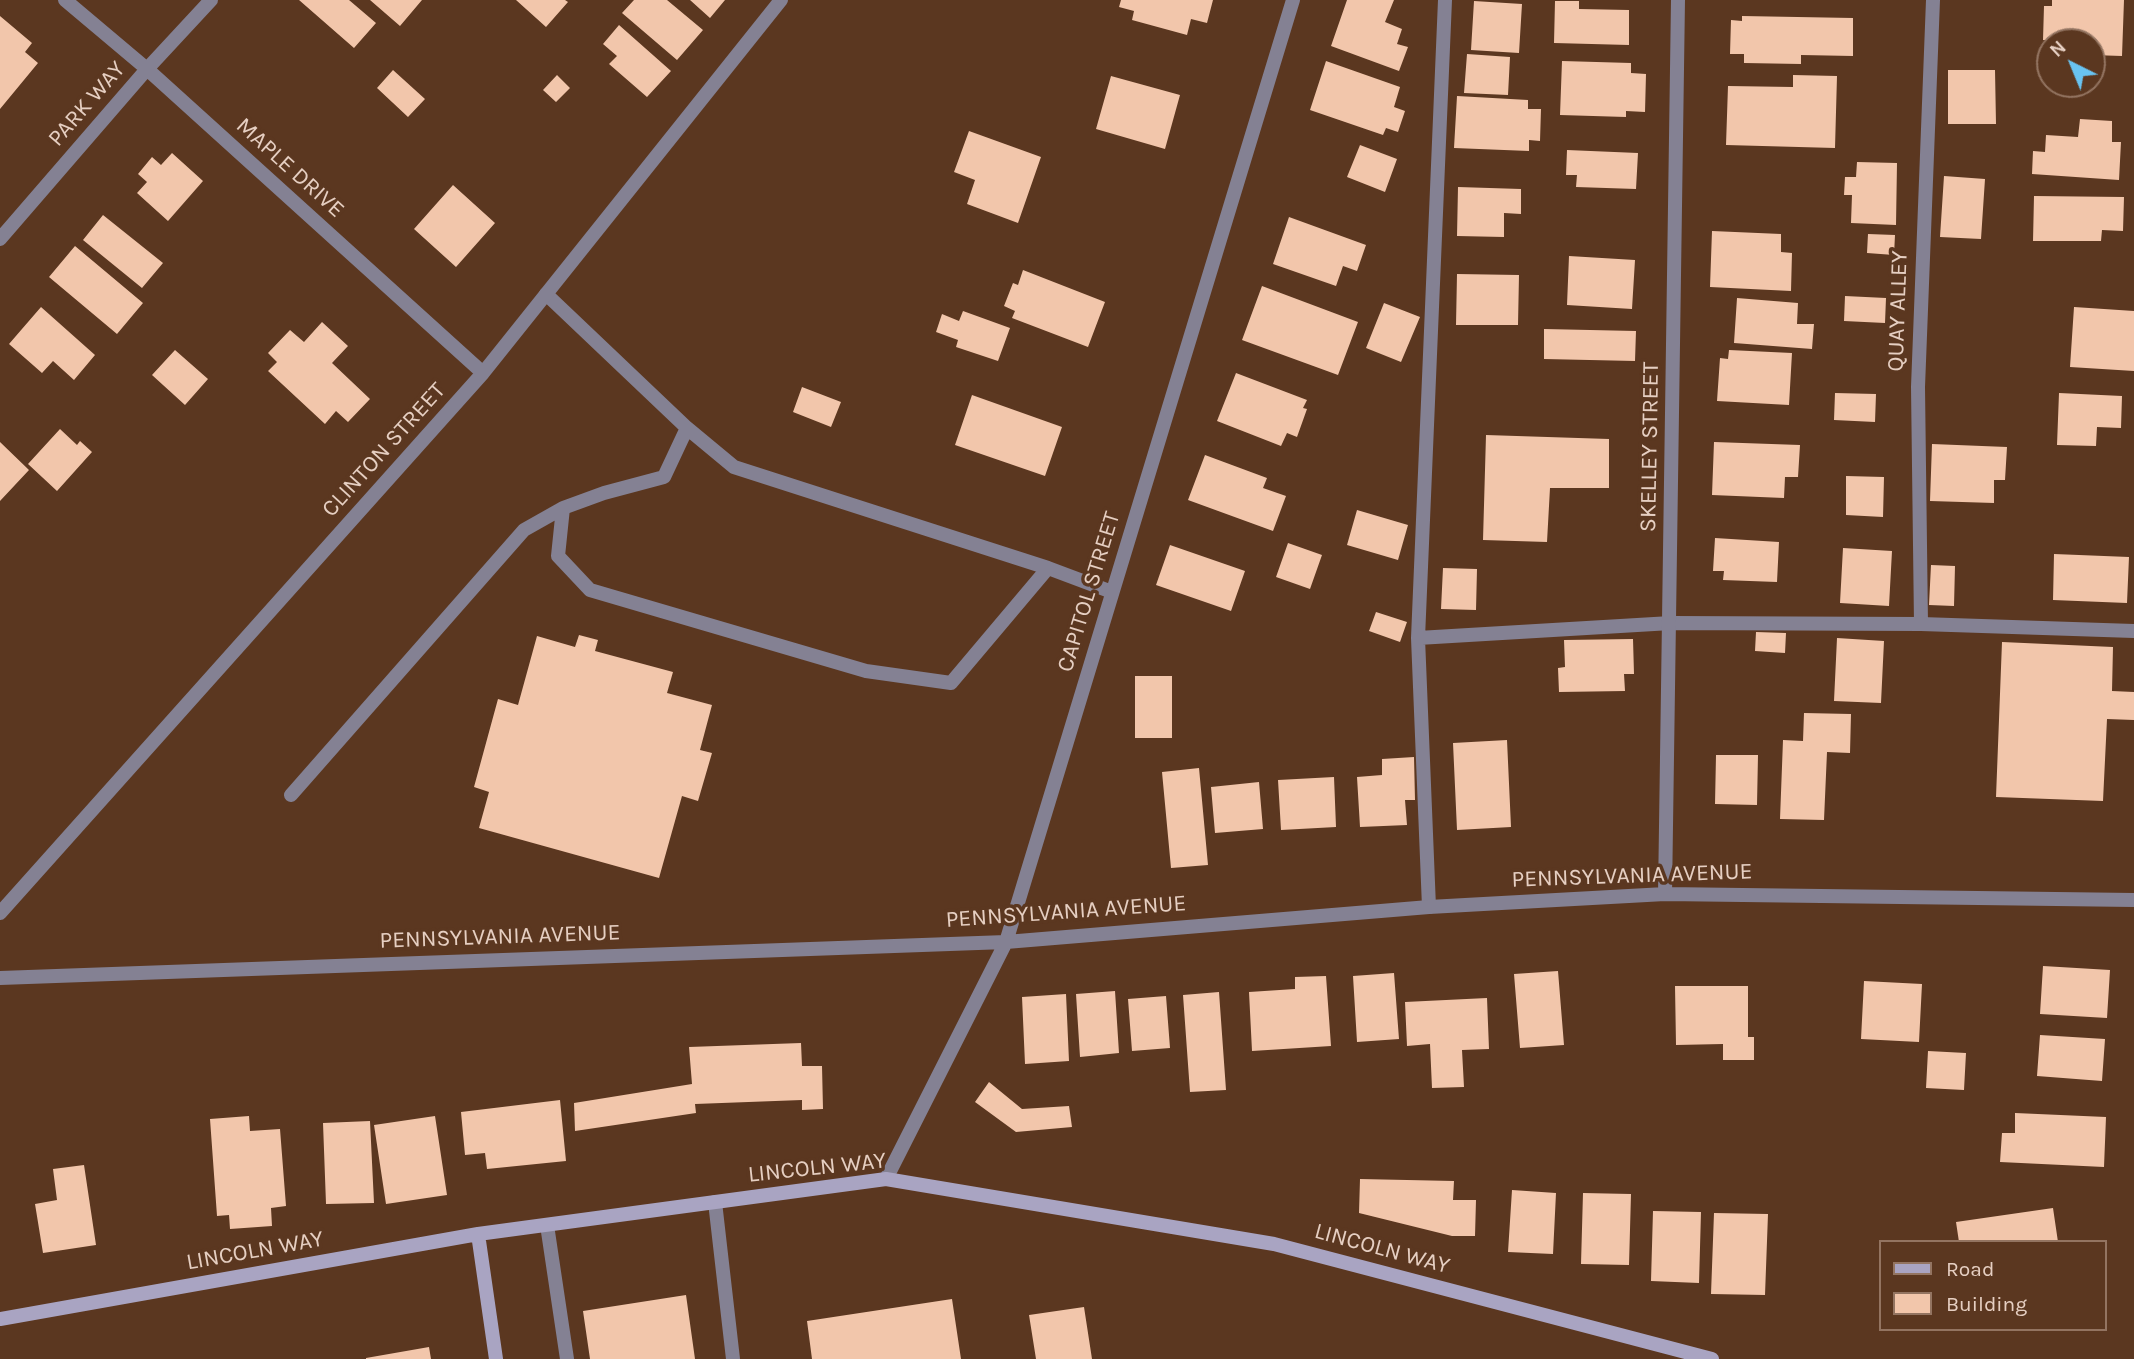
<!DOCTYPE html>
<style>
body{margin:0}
#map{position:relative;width:2134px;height:1359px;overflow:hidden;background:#5b3720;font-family:Karla,sans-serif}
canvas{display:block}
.legend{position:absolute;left:1879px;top:1240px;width:228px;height:91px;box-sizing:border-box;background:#5b3720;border:2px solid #937461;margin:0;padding:9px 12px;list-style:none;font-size:21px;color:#e6cfc2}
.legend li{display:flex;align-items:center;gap:14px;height:35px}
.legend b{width:35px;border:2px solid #937461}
.north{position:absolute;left:2036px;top:28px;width:70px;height:70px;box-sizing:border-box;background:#5b3720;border:2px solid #937461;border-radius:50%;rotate:317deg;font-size:19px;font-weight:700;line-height:28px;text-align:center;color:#e6cfc2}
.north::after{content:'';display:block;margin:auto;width:24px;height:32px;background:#69c3f1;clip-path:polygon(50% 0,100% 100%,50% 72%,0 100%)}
</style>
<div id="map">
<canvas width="2134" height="1359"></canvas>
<ul class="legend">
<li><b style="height:9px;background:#a9a4c2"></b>Road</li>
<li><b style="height:19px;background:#f2c6ab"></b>Building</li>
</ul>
<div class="north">N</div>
</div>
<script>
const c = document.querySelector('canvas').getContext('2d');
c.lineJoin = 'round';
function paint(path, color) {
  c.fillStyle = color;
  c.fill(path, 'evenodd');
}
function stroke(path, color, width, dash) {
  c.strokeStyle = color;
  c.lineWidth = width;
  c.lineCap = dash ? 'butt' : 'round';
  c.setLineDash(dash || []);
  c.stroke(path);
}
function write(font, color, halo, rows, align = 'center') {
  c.font = font + ' Karla,sans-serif';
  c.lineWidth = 7;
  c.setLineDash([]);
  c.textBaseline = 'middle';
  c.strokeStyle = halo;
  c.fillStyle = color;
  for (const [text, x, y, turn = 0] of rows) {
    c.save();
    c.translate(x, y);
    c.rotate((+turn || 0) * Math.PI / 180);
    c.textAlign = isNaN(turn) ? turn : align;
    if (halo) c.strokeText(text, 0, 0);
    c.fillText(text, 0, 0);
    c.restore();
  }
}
const building = new Path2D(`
 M 299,0 L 349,0 L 376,23 L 354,48 Z
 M 370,0 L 422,0 L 400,26 Z
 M 516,0 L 565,0 L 568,2 L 546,27 Z
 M 634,0 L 667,0 L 703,30 L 677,60 L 622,13 Z
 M 690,0 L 725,0 L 710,18 Z
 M 1121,0 L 1213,0 L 1207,23 L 1191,19 L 1187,35 L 1132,20 L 1134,11 L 1119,7 Z
 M 1347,0 L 1394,0 L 1385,22 L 1402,29 L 1397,44 L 1408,47 L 1399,71 L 1331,46 Z
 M 2052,0 L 2124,0 L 2122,56 L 2092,55 L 2092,42 L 2043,40 L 2044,6 L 2052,6 Z
 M 1474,1 L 1522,4 L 1519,53 L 1471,50 Z
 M 1555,1 L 1579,1 L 1579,9 L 1629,10 L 1629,45 L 1554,43 Z
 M 0,16 L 32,43 L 25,52 L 38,63 L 0,109 Z
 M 1742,16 L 1853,18 L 1853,56 L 1801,55 L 1801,64 L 1744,63 L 1744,54 L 1730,54 L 1731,20 L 1742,21 Z
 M 619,25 L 671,71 L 647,97 L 609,64 L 617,56 L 603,44 Z
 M 1467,54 L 1510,57 L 1508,95 L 1464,93 Z
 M 1326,61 L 1400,87 L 1394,107 L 1405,111 L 1398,132 L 1386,128 L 1383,135 L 1310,110 Z
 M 1562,61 L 1631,63 L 1631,73 L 1646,74 L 1645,112 L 1626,111 L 1626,117 L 1560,115 Z
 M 393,70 L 425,99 L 408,117 L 377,88 Z
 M 1948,70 L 1995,70 L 1996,124 L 1948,124 Z
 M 557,75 L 570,88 L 556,102 L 543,90 Z
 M 1793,75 L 1837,76 L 1835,148 L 1726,145 L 1728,86 L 1793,87 Z
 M 1111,76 L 1180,95 L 1165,149 L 1096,129 Z
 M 1457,96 L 1528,100 L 1528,109 L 1541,109 L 1540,141 L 1529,140 L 1529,151 L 1454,148 Z
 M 2080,119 L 2112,121 L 2112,142 L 2121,142 L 2119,180 L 2032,174 L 2033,151 L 2045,152 L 2046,135 L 2078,137 Z
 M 969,131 L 1041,157 L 1018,223 L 967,204 L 975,180 L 954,172 Z
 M 1360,145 L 1397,159 L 1385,192 L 1347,177 Z
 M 1567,150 L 1638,153 L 1636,189 L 1576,187 L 1577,175 L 1566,175 Z
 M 172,153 L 203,181 L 168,221 L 137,193 L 147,182 L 138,174 L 152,157 L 161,165 Z
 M 1857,162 L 1897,163 L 1896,225 L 1851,223 L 1852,195 L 1844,195 L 1845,177 L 1856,177 Z
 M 1944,176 L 1985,179 L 1981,239 L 1940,237 Z
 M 453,185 L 495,223 L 456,267 L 414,229 Z
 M 1458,187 L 1521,189 L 1521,214 L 1504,213 L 1504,237 L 1457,236 Z
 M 2034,196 L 2124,197 L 2123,231 L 2102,230 L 2101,241 L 2033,241 Z
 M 103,215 L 163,263 L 142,288 L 83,240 Z
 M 1289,217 L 1366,245 L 1357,271 L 1343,266 L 1336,286 L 1273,264 Z
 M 1712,231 L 1781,234 L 1781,252 L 1792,253 L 1791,291 L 1710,287 Z
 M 1868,234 L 1895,235 L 1894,255 L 1867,253 Z
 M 75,246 L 143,303 L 117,334 L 49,277 Z
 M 1569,256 L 1635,260 L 1632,309 L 1567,305 Z
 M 1023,270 L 1105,302 L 1088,347 L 1012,318 L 1015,311 L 1004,306 L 1013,283 L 1018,285 Z
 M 1457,274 L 1519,275 L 1518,325 L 1456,325 Z
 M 1262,286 L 1358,322 L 1338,375 L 1242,340 Z
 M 1845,296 L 1886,298 L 1885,323 L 1844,321 Z
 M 1737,298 L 1798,303 L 1797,324 L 1814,324 L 1812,349 L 1734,343 Z
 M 1384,303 L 1420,317 L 1401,362 L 1366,348 Z
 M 41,307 L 95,355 L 74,380 L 53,361 L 42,373 L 9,344 Z
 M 2074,307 L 2134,311 L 2134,371 L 2070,367 Z
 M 963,311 L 1010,328 L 998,361 L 956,347 L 958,340 L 936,332 L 942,314 L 959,321 Z
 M 322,322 L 348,346 L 332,363 L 370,399 L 348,422 L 336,411 L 325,424 L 268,371 L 277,362 L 268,353 L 290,330 L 304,342 Z
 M 1544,329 L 1636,331 L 1635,361 L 1544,359 Z
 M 175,350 L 208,379 L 185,405 L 152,375 Z
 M 1729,350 L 1792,353 L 1789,405 L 1717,401 L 1720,358 L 1728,359 Z
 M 1236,373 L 1307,400 L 1303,408 L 1307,409 L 1297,437 L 1287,433 L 1281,446 L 1217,421 Z
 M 802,387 L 841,402 L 831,427 L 793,412 Z
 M 1835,393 L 1876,394 L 1875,422 L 1834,420 Z
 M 2059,393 L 2122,396 L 2121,428 L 2097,427 L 2096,446 L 2057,445 Z
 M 972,395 L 1062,427 L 1045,476 L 955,445 Z
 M 60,429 L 77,445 L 80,441 L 92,452 L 57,491 L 28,464 Z
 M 1486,435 L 1609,439 L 1609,488 L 1550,488 L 1547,542 L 1483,540 Z
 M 0,442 L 29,470 L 0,501 Z
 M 1714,442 L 1800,445 L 1798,477 L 1785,477 L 1784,498 L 1712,495 Z
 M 1932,444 L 2007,447 L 2005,480 L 1994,480 L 1994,503 L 1930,501 Z
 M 1205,455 L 1267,478 L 1263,488 L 1286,496 L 1273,531 L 1188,500 Z
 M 1846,476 L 1884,477 L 1883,517 L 1846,515 Z
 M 1357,510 L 1408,525 L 1398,560 L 1347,545 Z
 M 1715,538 L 1779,542 L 1777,582 L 1723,580 L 1724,571 L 1713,571 Z
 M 1288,543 L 1322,555 L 1310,589 L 1276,577 Z
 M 1170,545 L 1245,571 L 1231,611 L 1156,585 Z
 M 1843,548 L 1892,551 L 1889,606 L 1840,603 Z
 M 2054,554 L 2129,557 L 2127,603 L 2053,600 Z
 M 1931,565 L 1955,566 L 1954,606 L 1929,605 Z
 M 1443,568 L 1477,569 L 1476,610 L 1441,609 Z
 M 1376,612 L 1407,622 L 1400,642 L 1369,631 Z
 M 1756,632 L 1786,633 L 1785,653 L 1755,651 Z
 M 579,635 L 598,640 L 595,651 L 673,672 L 667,693 L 712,705 L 700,750 L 712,753 L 698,801 L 682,796 L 659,878 L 479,828 L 489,792 L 474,787 L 498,699 L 518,705 L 537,636 L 575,647 Z
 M 1837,638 L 1884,641 L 1881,703 L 1834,701 Z
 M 1633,639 L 1634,674 L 1624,674 L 1625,691 L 1559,692 L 1558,668 L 1565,667 L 1564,640 Z
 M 2002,642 L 2113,647 L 2112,691 L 2134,692 L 2134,720 L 2107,719 L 2103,801 L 1996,797 Z
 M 1135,676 L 1172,676 L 1172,738 L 1135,738 Z
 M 1804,713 L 1851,714 L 1850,753 L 1827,752 L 1824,820 L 1780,819 L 1783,740 L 1803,741 Z
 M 1507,740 L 1511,827 L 1457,830 L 1453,743 Z
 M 1716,755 L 1758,755 L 1757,805 L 1715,804 Z
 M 1414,757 L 1415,800 L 1405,800 L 1407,825 L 1360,827 L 1357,777 L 1382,775 L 1382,759 Z
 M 1199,768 L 1208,865 L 1171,868 L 1162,772 Z
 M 1334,777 L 1336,827 L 1281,830 L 1278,780 Z
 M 1259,782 L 1263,829 L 1215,833 L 1211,787 Z
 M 2043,966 L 2110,970 L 2107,1018 L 2040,1014 Z
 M 1558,971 L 1564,1045 L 1520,1048 L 1514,974 Z
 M 1394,973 L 1399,1039 L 1357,1042 L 1353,976 Z
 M 1326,976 L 1331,1046 L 1252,1051 L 1249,992 L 1295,989 L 1295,977 Z
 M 1864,981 L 1922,984 L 1919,1042 L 1861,1039 Z
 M 1675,986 L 1748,986 L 1748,1037 L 1754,1037 L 1754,1060 L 1723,1060 L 1723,1044 L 1676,1045 Z
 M 1115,991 L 1119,1053 L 1080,1057 L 1076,994 Z
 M 1219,992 L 1226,1090 L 1190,1092 L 1183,995 Z
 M 1066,994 L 1069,1061 L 1025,1064 L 1022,997 Z
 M 1166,996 L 1170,1048 L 1132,1051 L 1128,999 Z
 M 1487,998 L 1489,1049 L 1462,1050 L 1464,1087 L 1432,1088 L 1430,1044 L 1407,1046 L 1405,1002 Z
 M 2040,1035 L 2105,1039 L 2102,1081 L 2037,1076 Z
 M 801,1043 L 802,1066 L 822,1066 L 823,1109 L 802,1110 L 802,1100 L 695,1104 L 696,1113 L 575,1131 L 574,1103 L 692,1084 L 689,1047 Z
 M 1928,1051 L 1966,1053 L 1964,1090 L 1926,1088 Z
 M 989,1082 L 1022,1109 L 1069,1106 L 1072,1127 L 1016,1132 L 975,1102 Z
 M 560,1100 L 566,1161 L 487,1169 L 485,1153 L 465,1155 L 461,1112 Z
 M 2015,1113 L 2106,1117 L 2104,1167 L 2000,1162 L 2002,1133 L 2015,1133 Z
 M 249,1116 L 250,1131 L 280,1129 L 286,1206 L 271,1208 L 272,1226 L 230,1229 L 229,1215 L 217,1216 L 210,1119 Z
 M 435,1116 L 447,1195 L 386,1204 L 374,1125 Z
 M 370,1121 L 374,1203 L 326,1204 L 323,1123 Z
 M 84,1165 L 96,1245 L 43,1253 L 35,1204 L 57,1200 L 53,1169 Z
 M 1360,1179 L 1454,1181 L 1453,1200 L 1476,1200 L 1475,1236 L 1452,1236 L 1359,1213 Z
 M 1512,1190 L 1556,1193 L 1553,1254 L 1508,1252 Z
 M 1583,1193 L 1631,1194 L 1629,1265 L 1581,1264 Z
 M 2053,1208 L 2058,1242 L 1959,1242 L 1956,1222 Z
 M 1653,1211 L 1701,1212 L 1699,1283 L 1651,1281 Z
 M 1714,1213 L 1768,1214 L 1765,1295 L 1711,1294 Z
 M 686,1295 L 695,1359 L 590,1359 L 583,1311 Z
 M 952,1299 L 961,1359 L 812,1359 L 807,1321 Z
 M 1084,1307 L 1092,1359 L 1036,1359 L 1029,1315 Z
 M 429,1347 L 431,1359 L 366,1359 L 366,1358 Z`);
const lane = new Path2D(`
 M 546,294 L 687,428 L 734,467 L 1048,568 L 1112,592
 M 687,428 L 664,477 L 604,493 L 563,508 L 558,556 L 590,590 L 866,671 L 951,683 L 1048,568
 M 1921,624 L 1918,387 L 1933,0
 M 1418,638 L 1671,623 L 1921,624 L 2134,631
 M 291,795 L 524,530 L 563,508
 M 1429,907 L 1418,638 L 1445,0
 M 715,1202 L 733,1359
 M 547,1225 L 567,1359`);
const street = new Path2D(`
 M 65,0 L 147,69 L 483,373
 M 0,239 L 147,69 L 211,0
 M 1665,894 L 1678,0
 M 0,913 L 483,373 L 781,0
 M 0,978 L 1006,942 L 1429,907 L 1665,894 L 2134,900
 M 886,1179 L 1006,942 L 1293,0`);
const secondary = new Path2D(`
 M 478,1234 L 496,1359
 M 0,1319 L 478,1234 L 886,1179 L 1274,1244 L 1712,1359`);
const streetNames = [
 ["PARK WAY",87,104,-49],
 ["MAPLE DRIVE",290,168,42],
 ["QUAY ALLEY",1898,311,-88],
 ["SKELLEY STREET",1650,447,-89],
 ["CLINTON STREET",384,450,-48],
 ["CAPITOL STREET",1089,592,-73],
 ["PENNSYLVANIA AVENUE",1632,876,-2],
 ["PENNSYLVANIA AVENUE",1066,912,-4],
 ["PENNSYLVANIA AVENUE",500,937,-2],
 ["LINCOLN WAY",817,1168,-6],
 ["LINCOLN WAY",1382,1249,15],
 ["LINCOLN WAY",255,1251,-10]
];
paint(building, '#f2c6ab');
stroke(lane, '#848193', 14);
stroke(street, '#848193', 14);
stroke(secondary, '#a9a4c2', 14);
write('23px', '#e6cfc2', '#5b3720', streetNames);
</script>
